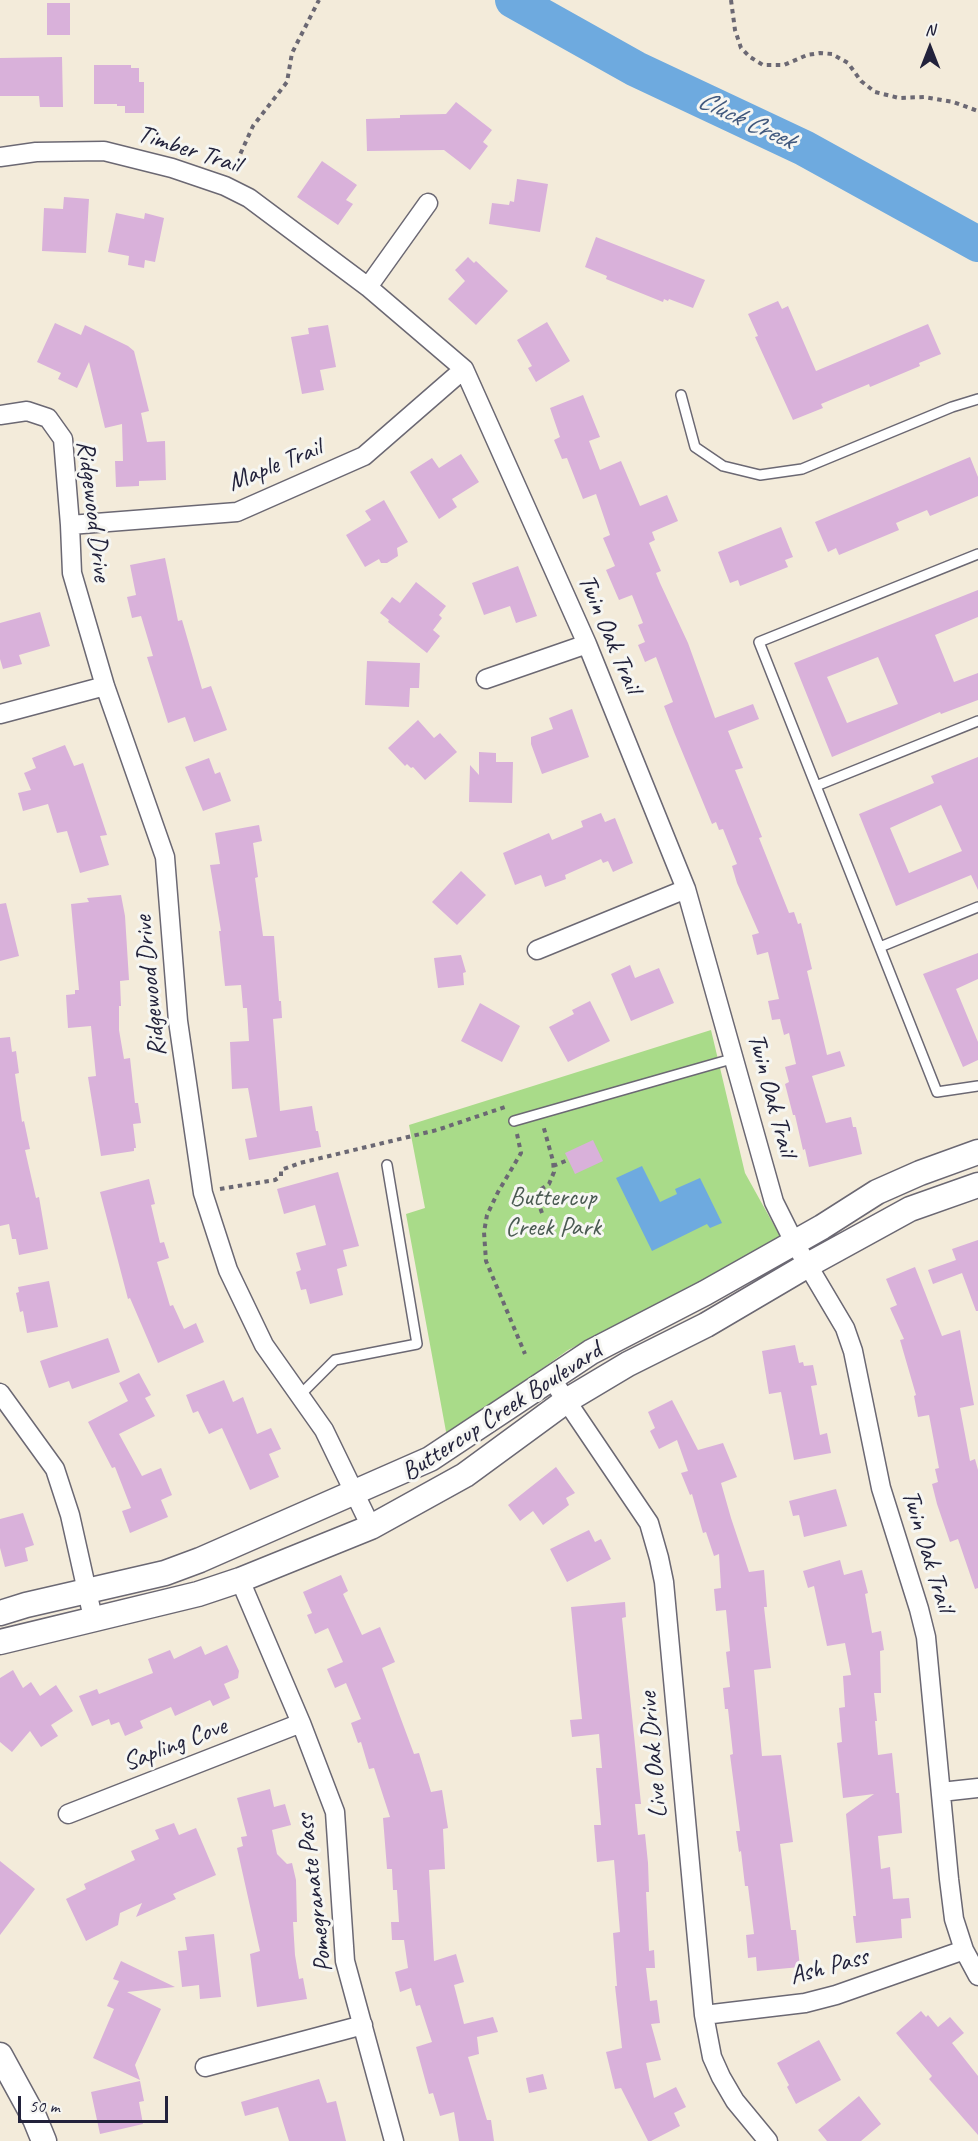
<!DOCTYPE html>
<style>
body{margin:0}
#map{position:relative;width:978px;height:2141px;overflow:hidden;background:#f3ebda;font-family:Caveat,sans-serif}
canvas{display:block}
.north{position:absolute;left:900px;top:18px;width:60px;height:60px;-webkit-text-stroke:4px #f6f6f2;paint-order:stroke;rotate:0deg;font-size:16px;font-weight:700;line-height:24px;text-align:center;color:#22223b}
.north::after{content:'';display:block;margin:auto;width:21px;height:27px;background:#22223b;clip-path:polygon(50% 0,100% 100%,50% 72%,0 100%)}
.scale{position:absolute;left:18px;top:2096px;width:150px;height:27px;box-sizing:border-box;border:3px solid #22223b;border-top:0;padding-left:8px;font-size:18px;line-height:21px;white-space:nowrap;color:#22223b;-webkit-text-stroke:4px #f6f6f2;paint-order:stroke}
</style>
<div id="map">
<canvas width="978" height="2141"></canvas>
<div class="north">N</div>
<div class="scale">50 m</div>
</div>
<script>
const context = document.querySelector('canvas').getContext('2d');
context.lineJoin = 'round';
function paint(path, color) { context.fillStyle = color; context.fill(path, 'evenodd'); }
const toPath = rows => new Path2D(rows.map(r => 'M' + r).join(''));
function trace(path, color, width, dash) { context.strokeStyle = color; context.lineWidth = width; context.lineCap = dash ? 'butt' : 'round'; context.setLineDash(dash || []); context.stroke(path); }
function write(font, color, halo, rows, align = 'center') {
  context.font = font + ' Caveat,sans-serif'; context.lineWidth = 6; context.setLineDash([]); context.textBaseline = 'middle'; context.strokeStyle = halo; context.fillStyle = color; for (const [text, x, y, turn = 0] of rows) {
    context.save(); context.translate(x, y); context.rotate((+turn || 0) * Math.PI / 180); context.textAlign = isNaN(turn) ? turn : align; if (halo) context.strokeText(text, 0, 0); context.fillText(text, 0, 0); context.restore();
  }
}
const green = toPath([
 [711,1030,745,1173,780,1236,734,1266,568,1350,447,1437,406,1214,425,1208,409,1125]
]);
const water = toPath([
 [642,1166,660,1202,677,1194,675,1189,700,1178,722,1223,710,1228,707,1224,652,1251,616,1178]
]);
const river = toPath([
 [513,0,636,69,804,148,978,244]
]);
const building = toPath([
 [47,3,70,3,70,35,47,35],
 [62,57,63,107,40,107,39,96,0,96,0,58],
 [94,65,131,65,131,68,139,68,139,82,144,82,144,113,125,113,125,106,117,106,117,104,94,104],
 [456,102,492,130,483,142,488,146,470,170,444,150,367,151,366,119,400,118,400,115,446,114],
 [322,161,357,185,346,200,353,204,338,225,297,197],
 [517,179,548,184,540,232,489,224,492,203,509,205,510,201,514,202],
 [64,197,89,199,86,253,42,251,44,208,63,209],
 [116,213,144,219,145,213,164,218,155,262,145,260,144,268,128,265,129,256,108,252],
 [596,237,705,280,693,308,669,299,668,301,664,299,663,302,606,279,607,276,585,267],
 [468,257,474,263,476,261,508,291,476,325,448,299,465,281,455,270],
 [778,301,782,309,788,306,816,371,928,324,941,354,919,363,920,366,901,374,870,387,869,384,821,404,823,408,793,420,755,337,758,336,748,314],
 [547,322,570,361,536,382,528,368,532,366,517,340],
 [55,323,81,335,85,325,128,346,134,351,149,411,141,413,147,442,165,441,166,480,139,481,139,486,116,487,115,461,123,461,122,424,105,428,89,362,77,388,58,379,61,373,37,362],
 [328,325,336,367,320,370,324,390,302,394,291,337,309,334,308,328],
 [583,395,600,437,589,441,600,470,621,461,640,506,667,495,678,521,652,532,655,540,649,543,661,571,656,573,660,583,688,643,715,718,753,704,759,719,728,731,743,768,735,770,762,837,759,838,789,913,794,912,798,924,801,923,812,969,807,971,827,1055,840,1051,845,1066,812,1076,826,1123,851,1117,853,1127,856,1127,862,1154,809,1167,805,1149,803,1150,795,1115,793,1115,785,1084,789,1082,785,1067,796,1064,789,1033,784,1035,780,1019,772,1020,768,1001,779,999,768,952,757,955,752,935,759,933,737,883,732,866,737,864,723,829,719,830,716,822,712,824,674,732,664,706,673,702,656,657,645,662,638,645,645,642,638,625,643,623,632,595,619,600,606,570,615,566,603,538,610,535,596,494,583,499,567,458,562,459,554,440,560,437,550,408],
 [461,454,479,482,452,499,457,507,439,519,410,472,432,458,439,468],
 [970,457,978,477,978,496,930,516,927,510,896,523,899,530,839,555,836,548,828,552,815,522],
 [384,500,408,542,397,548,398,556,387,563,381,563,379,559,365,567,346,535,371,520,365,511],
 [781,527,793,557,785,560,788,567,740,586,738,580,730,583,718,552],
 [165,558,178,621,182,620,202,689,211,686,227,730,194,742,185,717,168,723,147,657,153,656,141,616,132,618,127,597,136,595,130,565],
 [518,566,537,616,516,623,510,606,484,615,472,583],
 [416,582,446,606,439,615,442,618,433,630,440,636,427,653,388,622,389,620,380,613,392,597,400,603],
 [978,590,978,617,935,635,954,682,978,673,978,700,941,714,940,712,832,757,794,663],
 [878,657,898,704,847,723,827,677],
 [40,612,50,646,19,655,22,664,3,669,0,659,0,623],
 [367,661,420,663,419,688,410,688,409,707,365,705],
 [572,709,589,757,542,774,531,744,531,737,553,729,549,718],
 [418,720,434,738,440,733,457,752,425,780,413,767,411,768,407,764,405,766,388,748],
 [65,745,74,766,83,763,107,835,100,836,109,865,80,873,67,831,57,833,48,804,23,811,18,793,31,790,24,773,36,768,32,758],
 [479,752,496,753,496,762,513,762,512,803,469,802,470,765,479,775],
 [978,757,978,890,971,875,896,906,859,814,934,783,931,776],
 [941,805,962,851,909,873,890,828],
 [209,758,215,774,220,772,231,801,203,811,185,767],
 [601,813,605,822,615,818,633,863,613,872,608,861,603,863,601,859,565,875,566,879,545,887,541,875,515,885,503,853,549,833,552,840,583,827,581,821],
 [259,825,262,841,253,843,258,877,255,878,263,936,274,936,279,1001,281,1001,282,1018,273,1019,280,1111,312,1106,316,1131,318,1131,321,1147,249,1160,245,1139,257,1137,248,1088,232,1089,230,1042,249,1041,247,1008,243,1008,241,985,225,986,219,931,221,931,210,865,220,864,215,833],
 [461,871,486,895,457,925,432,902],
 [121,895,125,916,129,980,120,981,121,1006,119,1006,119,1030,124,1059,130,1058,135,1103,138,1103,141,1123,133,1124,136,1148,134,1148,134,1151,101,1156,88,1077,96,1076,91,1026,68,1028,66,995,75,994,75,990,79,990,71,904,89,902,87,898],
 [6,903,19,956,0,961,0,904],
 [978,953,978,979,956,989,978,1042,978,1060,963,1067,923,974],
 [461,955,466,972,463,973,464,985,438,988,434,958],
 [630,965,635,978,659,968,674,1003,631,1021,611,974],
 [590,1001,610,1041,568,1062,549,1027,574,1014,572,1010],
 [480,1003,520,1026,502,1062,461,1041],
 [10,1037,12,1052,16,1051,19,1073,15,1074,22,1122,24,1121,30,1149,25,1150,36,1198,39,1197,48,1249,19,1255,16,1239,12,1239,9,1224,0,1226,0,1038],
 [593,1140,603,1161,575,1174,565,1153],
 [338,1172,359,1246,343,1250,347,1266,337,1269,343,1295,310,1304,306,1289,301,1290,296,1272,301,1270,296,1253,326,1245,315,1205,284,1214,277,1189],
 [149,1179,155,1204,151,1205,160,1243,164,1242,169,1258,157,1262,170,1306,173,1305,184,1329,196,1323,204,1342,158,1363,130,1298,128,1299,100,1192],
 [978,1240,978,1311,976,1311,962,1273,933,1284,928,1270,956,1260,952,1249],
 [915,1267,942,1336,960,1330,974,1405,960,1408,970,1461,975,1459,978,1470,978,1588,975,1589,958,1539,950,1542,937,1504,932,1484,938,1482,935,1469,939,1468,929,1415,918,1417,914,1396,916,1395,900,1340,904,1339,890,1308,897,1305,886,1279],
 [49,1281,58,1327,27,1333,23,1311,20,1312,16,1293,19,1292,18,1287],
 [108,1338,120,1372,72,1389,69,1381,49,1388,40,1361],
 [795,1345,799,1363,803,1362,804,1366,813,1365,817,1385,811,1386,820,1435,827,1433,831,1453,794,1460,781,1392,769,1394,762,1351],
 [139,1373,151,1395,145,1398,155,1416,119,1434,142,1476,161,1468,172,1495,161,1500,168,1517,130,1533,122,1511,131,1508,115,1467,112,1468,88,1422,128,1401,119,1383],
 [224,1380,233,1402,243,1397,257,1434,271,1428,281,1449,269,1454,279,1477,250,1490,222,1428,209,1434,198,1411,193,1413,186,1395],
 [672,1400,698,1450,723,1443,737,1477,721,1483,731,1518,749,1572,764,1570,767,1607,764,1607,771,1668,754,1670,762,1756,781,1755,793,1842,780,1844,791,1930,796,1930,800,1967,757,1971,756,1957,748,1958,746,1935,754,1934,748,1886,745,1886,741,1851,739,1852,736,1831,740,1831,730,1755,733,1754,728,1709,725,1709,723,1688,730,1687,726,1652,730,1651,726,1610,716,1611,714,1589,721,1588,719,1554,714,1556,706,1532,703,1533,692,1494,690,1495,681,1473,688,1471,677,1440,659,1449,650,1431,655,1428,648,1412],
 [556,1467,575,1493,566,1498,569,1505,543,1525,533,1511,520,1521,508,1505],
 [836,1489,847,1526,804,1537,799,1515,793,1516,789,1501],
 [23,1513,34,1545,25,1548,28,1561,5,1567,0,1548,0,1519],
 [589,1530,595,1542,601,1539,611,1559,567,1582,550,1549],
 [840,1560,844,1575,862,1570,868,1593,865,1594,872,1633,881,1631,884,1650,880,1651,881,1693,874,1693,877,1721,875,1721,878,1755,892,1753,896,1793,899,1793,902,1833,878,1836,881,1869,890,1867,893,1899,909,1898,911,1918,901,1919,902,1938,856,1943,853,1916,856,1916,846,1814,874,1794,843,1798,837,1743,842,1742,839,1708,845,1707,843,1676,851,1675,845,1643,827,1646,814,1586,808,1588,803,1571],
 [341,1575,348,1591,343,1594,362,1635,380,1627,395,1662,382,1668,414,1754,419,1753,431,1792,442,1790,448,1828,443,1829,445,1869,429,1870,434,1961,456,1954,464,1982,454,1985,464,2024,493,2017,498,2032,477,2037,479,2054,468,2057,487,2120,491,2120,494,2141,459,2141,454,2112,440,2116,433,2093,429,2094,416,2047,432,2042,420,2005,416,2006,411,1988,400,1992,395,1972,408,1968,404,1940,392,1940,391,1922,399,1922,397,1890,393,1890,392,1869,387,1869,383,1818,390,1817,374,1768,369,1769,361,1742,358,1743,351,1723,361,1719,346,1683,335,1688,327,1669,343,1662,328,1628,315,1634,307,1615,312,1613,303,1592],
 [625,1602,626,1617,622,1618,641,1804,635,1804,638,1835,645,1834,648,1863,649,1892,646,1892,649,1951,654,1950,655,1968,646,1968,650,2001,657,2000,660,2023,651,2024,661,2060,646,2063,654,2098,676,2087,686,2107,674,2113,680,2126,651,2141,648,2141,621,2088,615,2089,606,2052,622,2048,615,1986,617,1986,613,1933,620,1932,614,1860,597,1862,594,1825,601,1825,596,1768,602,1768,599,1734,572,1737,570,1720,582,1719,571,1607],
 [227,1645,239,1671,238,1678,224,1684,230,1698,213,1706,210,1700,175,1716,171,1707,140,1721,143,1728,125,1736,119,1722,111,1725,109,1719,92,1726,79,1696,97,1689,99,1694,153,1673,148,1659,170,1650,174,1659,201,1646,205,1655],
 [13,1670,23,1688,31,1682,40,1696,56,1685,73,1711,51,1725,58,1736,41,1747,30,1731,12,1752,0,1742,0,1678],
 [270,1789,274,1807,285,1804,291,1825,272,1830,277,1854,287,1864,292,1863,296,1880,297,1922,293,1922,295,1955,299,1979,303,1978,307,1999,257,2007,250,1954,260,1951,237,1848,243,1846,241,1837,247,1836,237,1798],
 [174,1823,179,1835,196,1828,216,1875,173,1894,176,1899,136,1917,142,1903,120,1913,118,1925,86,1941,66,1899,86,1889,84,1884,135,1860,131,1851,159,1839,155,1830],
 [0,1861,35,1889,0,1935],
 [214,1934,221,1997,200,1999,199,1985,182,1987,178,1951,187,1950,185,1937],
 [121,1961,175,1987,127,1992,161,2009,135,2065,140,2080,93,2058,114,2009,107,2006,119,1981,113,1979],
 [921,2011,926,2017,928,2015,938,2027,950,2017,964,2033,952,2043,978,2076,978,2135,929,2079,932,2076,896,2033],
 [819,2040,841,2080,796,2104,787,2087,789,2085,777,2063],
 [543,2074,547,2089,529,2093,526,2078],
 [319,2079,327,2103,336,2101,346,2141,289,2141,278,2107,245,2116,241,2102],
 [140,2081,144,2101,139,2102,143,2124,100,2134,91,2092],
 [859,2096,881,2124,861,2141,827,2141,818,2130]
]);
const path = toPath([
 [731,0,735,30,741,48,750,57,763,65,784,65,807,55,820,53,832,54,848,63,861,81,875,92,899,98,924,97,953,102,978,111],
 [233,170,253,126,287,82,292,53,319,0],
 [517,1134,521,1153,498,1192,487,1215,484,1232,486,1261,525,1354],
 [553,1166,568,1160],
 [220,1189,275,1180,281,1176,281,1170,300,1163,437,1130,508,1106],
 [542,1213,536,1197,538,1191,549,1184,554,1172,553,1161,543,1125]
]);
const lane = toPath([
 [681,395,695,447,723,466,760,475,802,469,952,407,978,399],
 [978,554,759,642,937,1092,978,1086],
 [816,786,978,721],
 [880,947,978,907],
 [514,1121,735,1058],
 [299,1396,335,1360,417,1344,387,1165]
]);
const street = toPath([
 [0,157,36,152,104,151,172,168,225,186,249,198,368,287,464,369,587,644,686,889,774,1202,794,1242,845,1328,853,1351,881,1488,919,1609,926,1637,949,1879,954,1919,964,1950,978,1976],
 [368,287,428,203],
 [0,415,27,411,48,418,63,439,70,525,72,573,105,686,165,857,178,1021,203,1193,228,1270,264,1345,324,1430,371,1527],
 [70,525,237,512,364,456,464,369],
 [486,679,587,644],
 [0,714,105,686],
 [537,950,686,889],
 [551,1378,649,1523,659,1558,664,1582,704,2015,712,2057,721,2077,735,2101,768,2141],
 [0,1393,55,1469,70,1515,93,1618],
 [240,1580,301,1723,335,1812,345,1961,394,2141],
 [941,1792,978,1788],
 [68,1814,301,1723],
 [704,2015,805,2003,836,1995,964,1950],
 [205,2067,363,2025]
]);
const secondary = toPath([
 [0,1613,26,1605,165,1573,200,1560,430,1459,591,1352,705,1293,822,1227,877,1192,920,1173,978,1152],
 [0,1642,198,1594,240,1580,371,1527,465,1475,566,1401,628,1364,706,1325,808,1265,910,1209,978,1185],
 [0,2055,35,2119,44,2141]
]);
const streetNames = [
 ["Timber Trail",189,150,18],
 ["Maple Trail",275,466,-22],
 ["Ridgewood Drive",93,511,83],
 ["Twin Oak Trail",609,634,67],
 ["Ridgewood Drive",151,986,-96],
 ["Twin Oak Trail",771,1095,75],
 ["Buttercup Creek Boulevard",502,1412,-33],
 ["Twin Oak Trail",927,1551,73],
 ["Sapling Cove",175,1745,-21],
 ["Live Oak Drive",654,1755,-95],
 ["Pomegranate Pass",315,1893,-97],
 ["Ash Pass",829,1967,-15]
];
const parkNames = [
 ["Buttercup",553,1198],
 ["Creek Park",553,1228]
];
const waterNames = [
 ["Cluck Creek",746,121,25]
];
paint(green, '#a9db89');
paint(water, '#6eaadf');
trace(river, '#6eaadf', 36);
paint(building, '#d9b1da');
trace(lane, '#6b6873', 12);
trace(street, '#6b6873', 21);
trace(secondary, '#6b6873', 27);
trace(path, '#6b6873', 4, [4.5, 4.5]);
trace(lane, '#fff', 9);
trace(street, '#fff', 18);
trace(secondary, '#fff', 24);
write('26px', '#22223b', '#f6f6f2', streetNames);
write('26px', '#4a5a52', '#f6f6f2', parkNames);
write('italic 27px', '#40587d', '#f6f6f2', waterNames);
</script>
